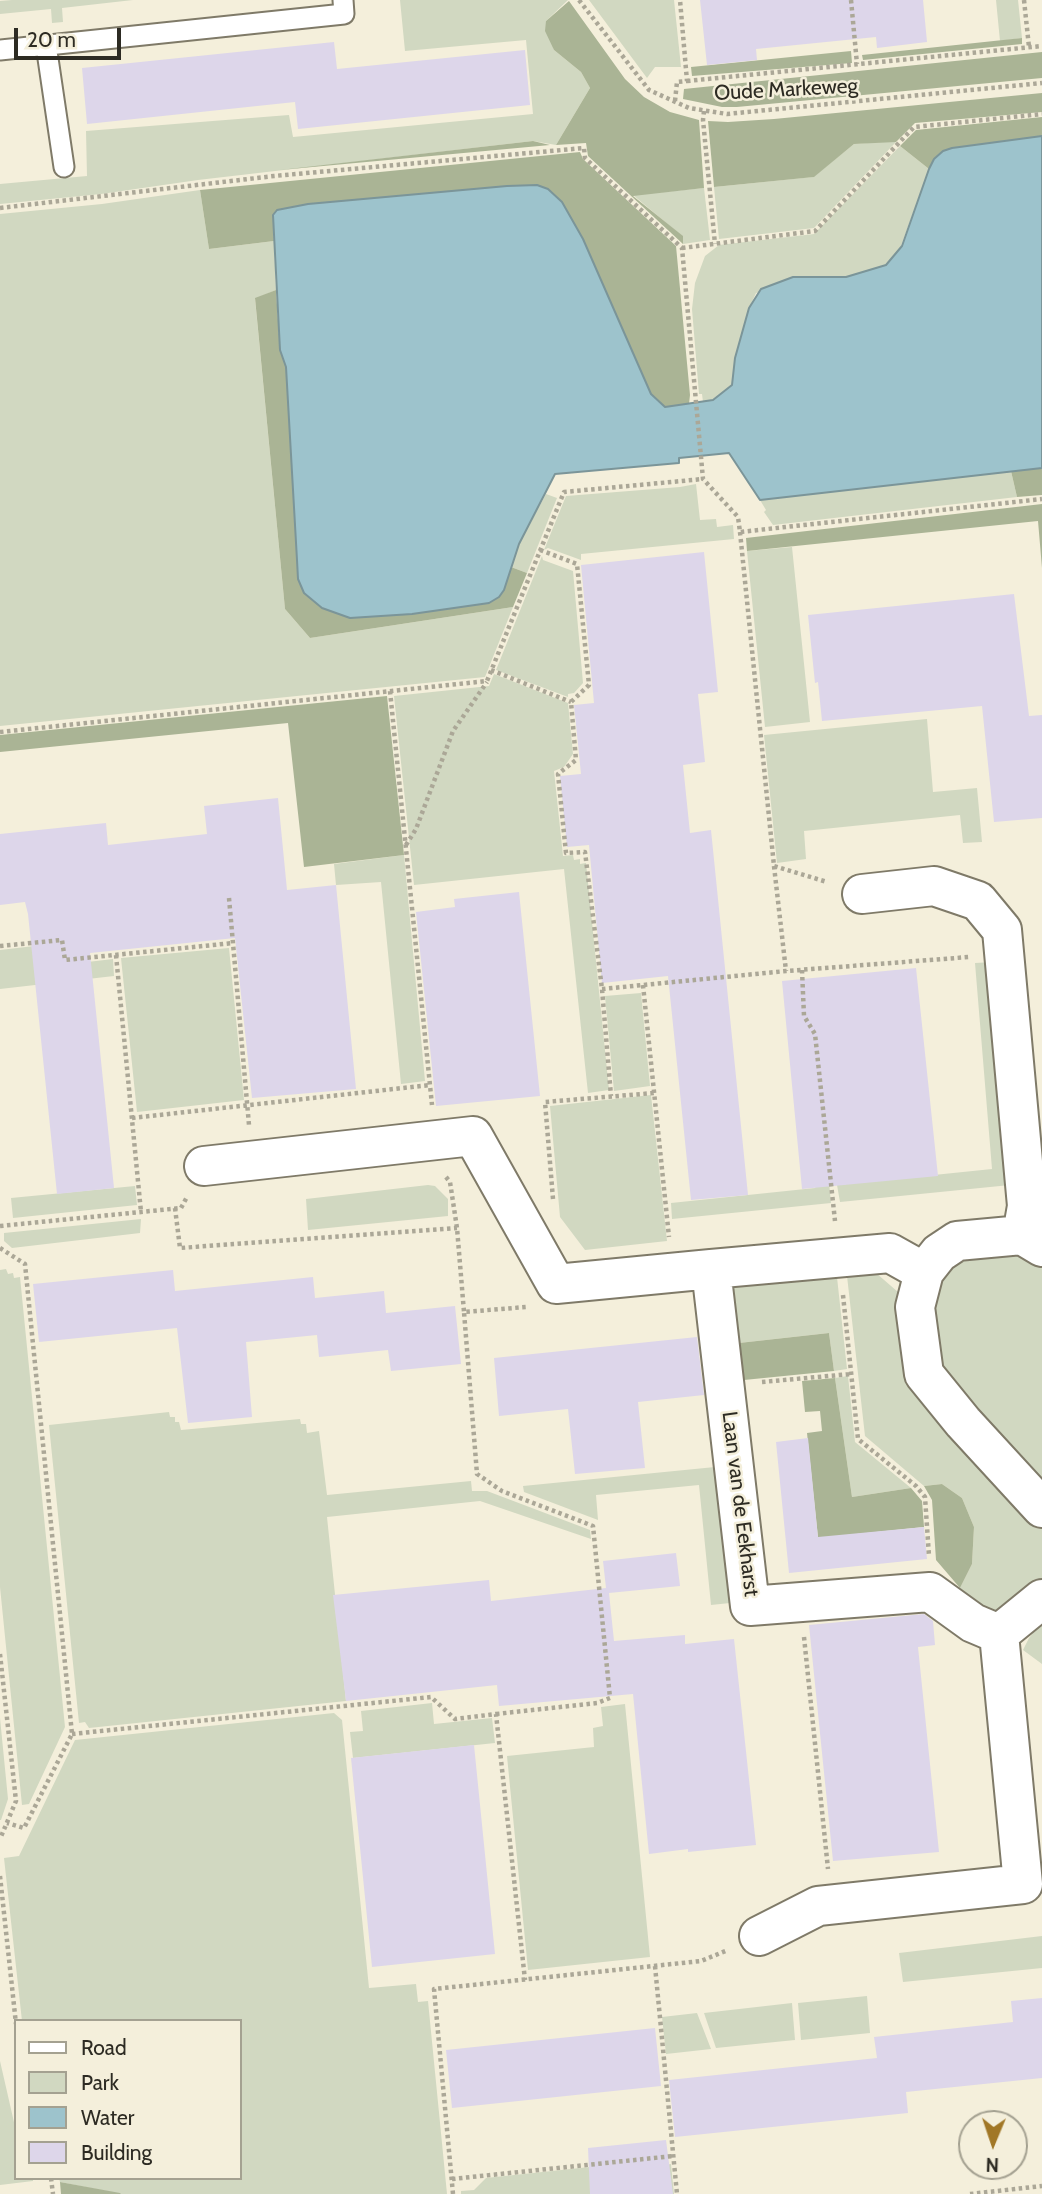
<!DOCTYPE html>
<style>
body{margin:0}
#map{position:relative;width:1042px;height:2194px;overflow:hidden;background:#f4efdb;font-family:Cabin,sans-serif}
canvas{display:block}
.legend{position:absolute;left:14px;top:2019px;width:228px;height:161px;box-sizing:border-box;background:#f4efdb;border:2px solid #a4a191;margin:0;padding:9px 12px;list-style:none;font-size:21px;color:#2d2b23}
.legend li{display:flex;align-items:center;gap:14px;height:35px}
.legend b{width:35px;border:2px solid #a4a191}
.north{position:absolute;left:958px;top:2110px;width:70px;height:70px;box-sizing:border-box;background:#f4efdb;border:2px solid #a4a191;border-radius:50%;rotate:182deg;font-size:19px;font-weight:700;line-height:28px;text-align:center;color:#2d2b23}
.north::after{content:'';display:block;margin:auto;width:24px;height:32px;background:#a17726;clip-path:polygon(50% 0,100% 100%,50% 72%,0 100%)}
.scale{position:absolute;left:14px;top:28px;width:107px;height:32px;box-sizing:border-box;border:4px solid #2d2b23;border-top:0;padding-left:9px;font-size:21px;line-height:24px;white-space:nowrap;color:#2d2b23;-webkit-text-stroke:5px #f4efdb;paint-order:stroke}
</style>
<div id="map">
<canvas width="1042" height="2194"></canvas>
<ul class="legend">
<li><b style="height:9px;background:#fff"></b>Road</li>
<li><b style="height:19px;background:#d1d8c1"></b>Park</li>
<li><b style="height:19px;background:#9dc3cc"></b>Water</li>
<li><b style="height:19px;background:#ddd6ea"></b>Building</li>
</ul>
<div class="north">N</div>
<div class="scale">20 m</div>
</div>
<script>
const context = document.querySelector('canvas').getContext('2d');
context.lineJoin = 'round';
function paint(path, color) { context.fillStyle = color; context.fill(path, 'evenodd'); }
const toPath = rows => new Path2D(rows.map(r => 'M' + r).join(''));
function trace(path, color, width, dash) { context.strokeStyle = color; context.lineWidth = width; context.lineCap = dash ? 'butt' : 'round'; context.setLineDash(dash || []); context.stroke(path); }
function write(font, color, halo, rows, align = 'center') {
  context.font = font + ' Cabin,sans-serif'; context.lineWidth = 5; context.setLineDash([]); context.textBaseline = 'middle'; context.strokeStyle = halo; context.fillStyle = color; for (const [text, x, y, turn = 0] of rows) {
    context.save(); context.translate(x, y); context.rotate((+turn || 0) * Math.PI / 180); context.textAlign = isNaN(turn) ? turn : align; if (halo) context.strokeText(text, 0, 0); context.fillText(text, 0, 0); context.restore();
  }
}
const green = toPath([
 [12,0,133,0,62,8,63,22,52,23,51,9,0,14,0,1],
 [400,0,568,0,546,21,554,50,581,72,590,88,556,145,533,141,198,180,101,194,0,204,0,184,87,176,86,131,289,115,293,137,533,114,526,40,405,51],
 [589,0,674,0,681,67,655,67,647,78],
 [996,0,1018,0,1022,38,1000,41],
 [894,141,896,142,814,228,719,239,714,187,813,177,854,144],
 [900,146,929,169,898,254,886,266,846,277,813,277,756,293,749,308,735,358,732,385,713,400,703,402,702,394,699,394,692,309,695,283,705,256,719,245,814,234],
 [704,188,710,240,683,244,682,236,633,195],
 [200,190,209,249,274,241,276,290,255,299,285,609,310,638,513,607,485,677,0,726,0,214,102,204],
 [1011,471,1017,497,773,525,764,512,766,510,760,500],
 [696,484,700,520,716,519,717,527,733,525,734,539,581,554,581,560,548,548,544,550,566,496,680,487],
 [546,494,557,498,527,573,511,567,519,544],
 [792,547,810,722,765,727,747,551],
 [542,556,543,560,573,571,583,683,574,693,568,694,568,697,496,670],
 [494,674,568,703,573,754,564,767,554,771,563,856,573,855,574,860,580,859,580,864,586,863,609,1090,588,1093,564,869,414,885,394,696,489,686],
 [927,719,933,792,977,788,982,842,963,843,960,815,804,831,806,859,777,863,764,735],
 [404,855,425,1081,401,1084,381,882,336,885,334,864],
 [60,943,62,965,113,959,114,976,0,989,0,950],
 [229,948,244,1100,137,1112,121,958],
 [993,962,1010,1185,840,1202,837,1185,992,1169,975,963],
 [641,993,650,1086,614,1091,605,996],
 [651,1095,667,1241,585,1250,560,1217,550,1106],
 [827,1162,831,1203,672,1219,671,1203,815,1188],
 [428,1185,435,1186,448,1199,448,1216,308,1230,306,1199],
 [135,1186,137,1205,13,1218,11,1198],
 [141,1219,140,1233,12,1248,4,1241,4,1233],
 [1027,1254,1042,1262,1042,1483,1000,1439,939,1362,934,1341,935,1288,956,1260],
 [846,1267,876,1273,898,1292,1042,1526,1042,1582,1036,1589,988,1617,960,1588,972,1564,974,1527,962,1498,942,1484,924,1486,865,1436],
 [836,1268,847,1369,834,1371,829,1333,730,1344,732,1290,737,1283],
 [6,1269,8,1274,13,1273,14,1278,20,1277,65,1727,29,1804,22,1805,0,1587,0,1270],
 [848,1376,855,1442,911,1488,852,1497,835,1378],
 [169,1412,170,1417,175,1417,175,1422,179,1422,181,1430,300,1419,301,1424,306,1424,307,1433,319,1431,327,1495,471,1481,472,1491,487,1491,590,1530,591,1539,480,1501,327,1517,346,1701,89,1728,85,1722,79,1723,49,1425],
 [715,1467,730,1603,711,1605,699,1485,596,1495,598,1520,524,1492,523,1486],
 [1042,1622,1042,1664,1023,1650,1029,1638],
 [432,1703,434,1724,492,1718,495,1743,353,1758,350,1732,363,1731,361,1711],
 [625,1704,650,1957,528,1970,507,1756,594,1747,593,1728,603,1726,601,1707],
 [334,1713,342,1720,369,1988,416,1984,418,2002,428,2001,447,2194,121,2194,60,2182,59,2178,240,2178,240,2021,22,2021,4,1858,19,1856,75,1740],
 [0,1718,8,1799,1,1820,0,1820],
 [1042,1936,1042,1968,903,1982,899,1953],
 [867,1996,870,2033,801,2040,798,2003],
 [792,2003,795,2040,716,2048,704,2013],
 [697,2013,711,2049,666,2054,662,2017],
 [0,2061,16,2131,16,2178,33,2178,33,2181,0,2185],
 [665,2159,666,2165,671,2164,674,2194,461,2194,461,2191,474,2190,486,2178]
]);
const forest = toPath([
 [569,1,625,79,644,97,670,112,699,120,704,188,633,196,683,236,683,244,588,156,586,143,556,145,590,88,581,72,554,50,545,31,546,21],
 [1022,38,1022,44,863,60,862,55],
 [851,51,852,63,692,76,691,67],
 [1042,52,1042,78,737,107,722,107,683,99,684,89],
 [1042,93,1042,112,915,123,896,142,854,144,814,177,714,187,708,121,728,122,774,119],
 [1042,117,1042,136,952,148,934,159,929,169,900,146,916,130],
 [533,141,550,145,280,170],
 [580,152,583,159,676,246,690,395,689,404,665,407,651,394,583,239,562,202,548,189,536,185,507,186,308,204,273,215,274,241,209,249,200,190],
 [276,290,280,350,286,367,298,579,412,614,489,603,504,590,511,567,527,573,513,607,310,638,285,609,255,298],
 [1042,468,1042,495,1017,497,1011,471],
 [1042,504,1042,568,1038,521,747,551,746,538],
 [387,696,404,855,304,867,288,723,0,752,0,735],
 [829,1333,834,1371,734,1381,730,1344],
 [835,1378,852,1497,911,1488,922,1501,924,1527,818,1538,807,1433,822,1431,820,1411,805,1412,802,1381],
 [942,1484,962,1498,974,1527,972,1564,960,1588,936,1560,932,1500,924,1486],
 [60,2182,120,2193,121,2194,61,2194]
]);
const water = toPath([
 [1042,136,1042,468,760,500,729,453,679,458,679,463,555,474,519,544,504,590,499,597,489,603,412,614,350,618,322,608,304,593,298,579,297,560,286,367,280,350,273,215,277,210,308,204,507,186,537,185,548,189,562,202,583,239,651,394,665,407,713,400,732,385,735,358,749,308,761,289,793,277,846,277,886,265,902,246,929,169,934,159,943,151,952,148,1042,136]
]);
const building = toPath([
 [700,0,923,0,927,42,877,48,876,37,756,49,757,60,707,65],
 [334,42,337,69,525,50,530,105,298,129,295,102,87,124,82,68],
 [704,552,718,692,698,694,705,762,683,765,690,833,711,830,748,1195,691,1200,668,976,602,983,589,845,567,847,560,776,581,774,574,705,594,703,581,565],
 [1014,594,1029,716,1042,715,1042,818,994,822,982,706,822,721,818,682,815,683,808,615],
 [278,798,287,890,336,885,356,1089,252,1098,235,938,90,953,114,1188,57,1194,28,914,25,902,0,905,0,834,106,823,108,845,207,834,204,806],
 [519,892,540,1096,436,1106,416,912,455,907,454,899],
 [916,968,938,1176,802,1189,782,981],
 [173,1270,175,1291,313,1277,315,1298,384,1291,386,1313,455,1306,461,1364,391,1371,388,1350,319,1357,317,1335,246,1342,252,1417,188,1423,177,1328,39,1342,33,1284],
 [697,1337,704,1395,638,1402,645,1468,575,1474,568,1409,499,1416,494,1358],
 [808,1438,818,1537,924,1527,927,1559,789,1573,776,1442],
 [676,1553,680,1586,609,1593,614,1641,685,1635,685,1644,734,1639,756,1845,688,1852,688,1849,649,1854,633,1694,499,1706,497,1685,346,1701,333,1595,489,1580,491,1601,606,1588,603,1561],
 [924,1614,933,1621,935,1645,918,1647,939,1852,833,1861,809,1625],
 [474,1745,495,1954,372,1967,351,1758],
 [1042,1998,1042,2078,906,2092,908,2113,675,2137,669,2080,877,2058,874,2037,1013,2022,1011,2001],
 [655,2028,661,2086,452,2108,446,2050],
 [666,2140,673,2194,590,2194,588,2148]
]);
const path = toPath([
 [579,0,649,90,689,108,727,114,1042,83],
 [851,0,857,64],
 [1024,0,1029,47],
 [687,81,1042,46],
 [675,101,677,82,687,81,680,0],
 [704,111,703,120,715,244],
 [0,208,274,176,584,148,585,158,682,248,703,479,738,517,740,532,1042,499],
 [682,248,815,231,914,127,1042,114],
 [740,532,774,866,827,882],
 [540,550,577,564,589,685,571,702,576,760,558,774,566,853,585,852,602,989,611,1096],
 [491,670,571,702],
 [390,691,432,1105],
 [0,732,487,681,564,492,703,479],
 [406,845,416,829,453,731,487,682],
 [774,866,786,971],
 [229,898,249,1125],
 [0,946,62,940,65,960,233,943],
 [116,955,141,1212],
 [802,970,804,1016,815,1034,835,1221],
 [643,985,669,1237],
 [602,989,786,971,969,957],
 [132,1118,430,1085],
 [446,1177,450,1182,457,1228,464,1312],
 [553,1199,545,1102,654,1093],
 [175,1208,180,1248,457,1228],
 [0,1226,181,1208,187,1197],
 [0,1248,25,1264,72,1734,24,1828,7,1823],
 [843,1295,858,1439,916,1486,925,1497,929,1556],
 [762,1382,851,1374],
 [804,1637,828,1869],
 [0,1654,16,1801,0,1839],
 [496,1714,597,1703,610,1698,593,1526,502,1491,477,1474,464,1312,526,1307],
 [72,1734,431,1697,455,1719,496,1714,525,1980],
 [0,1876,16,2024],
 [655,1966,677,2194],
 [51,2178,53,2194],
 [452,2179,673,2156],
 [453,2194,434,1989,701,1961,728,1950],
 [970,2194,1042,2186]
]);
const service = toPath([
 [46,45,64,167],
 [0,50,344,14,343,0]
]);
const minor = toPath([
 [862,894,934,886,978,901,1002,930,1027,1206,1022,1235],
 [204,1166,473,1136,556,1284,711,1269,750,1606,930,1592,973,1623,999,1634,1023,1884,818,1906,759,1936],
 [1042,1247,1022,1235,957,1241,939,1253,924,1272,915,1307,924,1374,963,1422,1042,1508],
 [711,1269,890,1253,924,1272],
 [999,1634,1042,1599]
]);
const streetNames = [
 ["Oude Markeweg",786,90,-3],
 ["Laan van de Eekharst",740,1504,83]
];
paint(green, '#d1d8c1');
paint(forest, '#aab495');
paint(water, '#9dc3cc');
trace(water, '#7b9599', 2);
paint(building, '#ddd6ea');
trace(service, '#7f7a68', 23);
trace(minor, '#7f7a68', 42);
trace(path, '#aba797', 4.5, [3.5, 3.5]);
trace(service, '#fff', 19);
trace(minor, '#fff', 38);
write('21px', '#2d2b23', '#f4efdb', streetNames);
</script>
